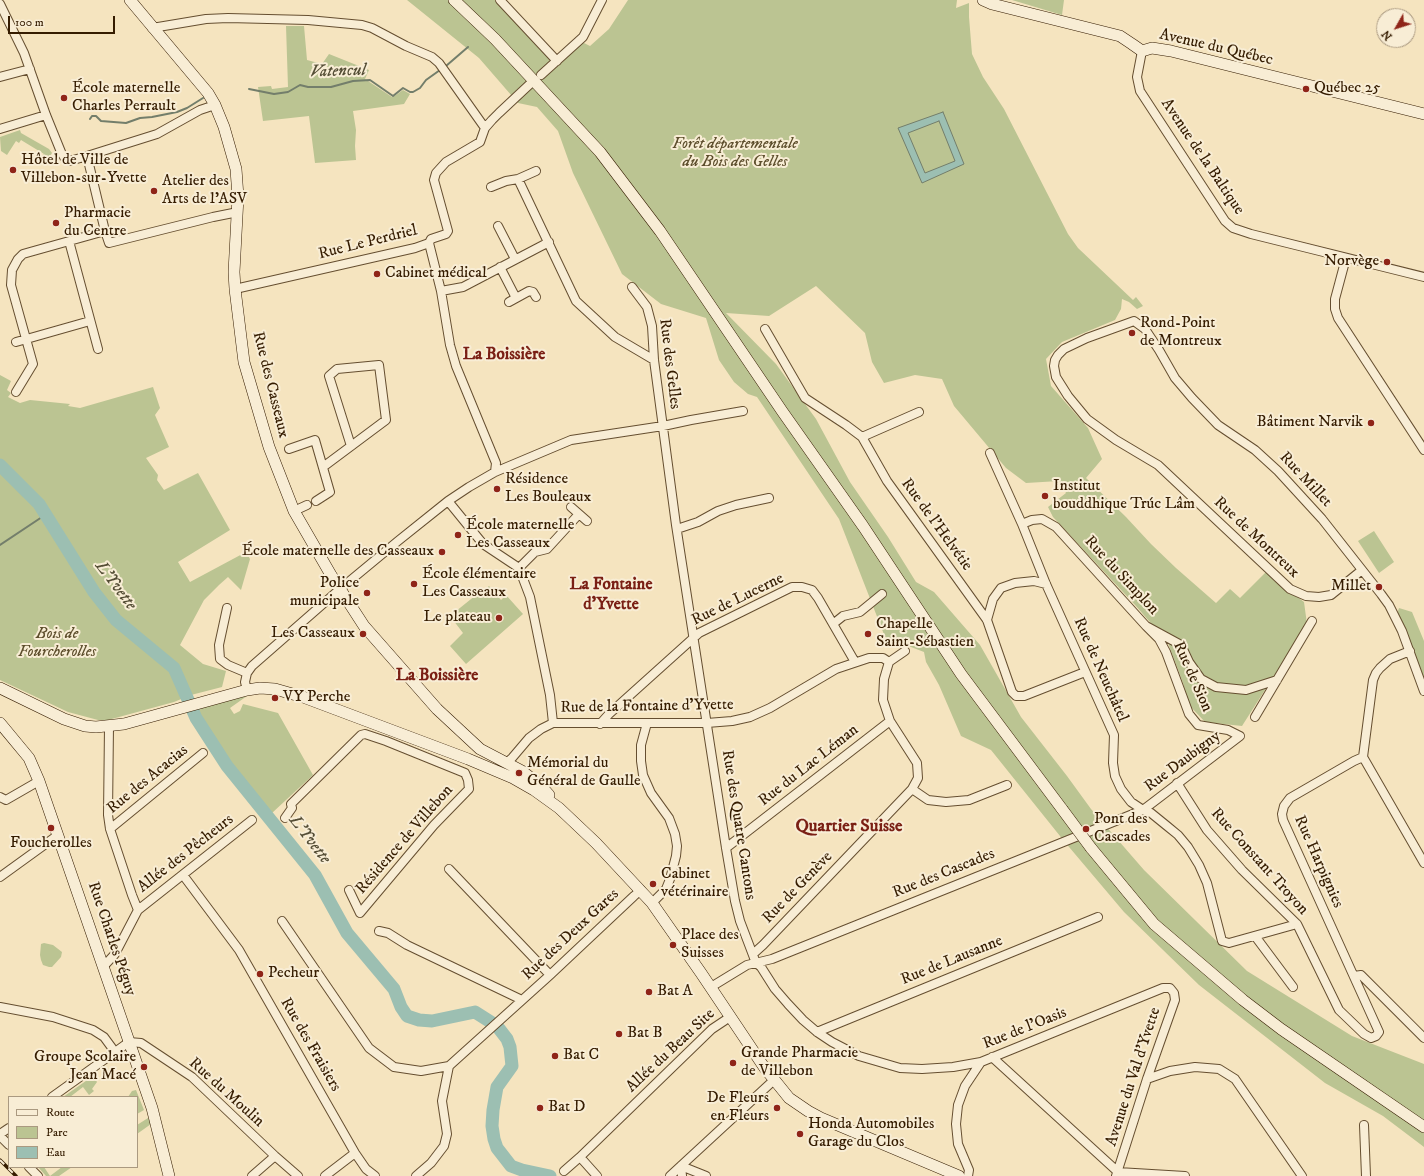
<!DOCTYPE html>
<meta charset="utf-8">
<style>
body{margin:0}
#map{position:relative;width:1424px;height:1176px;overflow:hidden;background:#f5e4bf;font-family:"IM FELL DW Pica",serif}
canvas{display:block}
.legend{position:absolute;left:8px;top:1096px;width:130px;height:72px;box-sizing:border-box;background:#f8edd5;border:1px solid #aa9980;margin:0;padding:5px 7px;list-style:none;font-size:12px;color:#351c00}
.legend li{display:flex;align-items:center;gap:8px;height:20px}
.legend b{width:20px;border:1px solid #aa9980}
.north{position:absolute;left:1376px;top:8px;width:40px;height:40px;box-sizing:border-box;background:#f8edd5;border:1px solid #aa9980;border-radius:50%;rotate:231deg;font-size:11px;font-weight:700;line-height:16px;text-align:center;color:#351c00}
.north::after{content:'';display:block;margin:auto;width:14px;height:18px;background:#8f2418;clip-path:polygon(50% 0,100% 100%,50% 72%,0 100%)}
.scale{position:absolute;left:8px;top:16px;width:107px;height:18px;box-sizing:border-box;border:2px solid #351c00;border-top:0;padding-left:5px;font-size:12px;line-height:14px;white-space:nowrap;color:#351c00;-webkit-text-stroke:3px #f8edd5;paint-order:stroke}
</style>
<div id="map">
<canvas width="1424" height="1176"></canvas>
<ul class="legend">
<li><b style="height:5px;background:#f8edd5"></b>Route</li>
<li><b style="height:11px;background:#bbc492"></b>Parc</li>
<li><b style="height:11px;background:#9cbfb2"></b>Eau</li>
</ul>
<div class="north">N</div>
<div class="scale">100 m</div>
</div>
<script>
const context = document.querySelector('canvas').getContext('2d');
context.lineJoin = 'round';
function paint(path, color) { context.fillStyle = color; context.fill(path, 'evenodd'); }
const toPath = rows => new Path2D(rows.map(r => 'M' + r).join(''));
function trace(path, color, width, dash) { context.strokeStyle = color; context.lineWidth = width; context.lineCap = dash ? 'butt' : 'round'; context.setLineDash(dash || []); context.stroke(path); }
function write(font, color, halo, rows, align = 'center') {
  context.font = font + ' "IM FELL DW Pica",serif'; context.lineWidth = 4; context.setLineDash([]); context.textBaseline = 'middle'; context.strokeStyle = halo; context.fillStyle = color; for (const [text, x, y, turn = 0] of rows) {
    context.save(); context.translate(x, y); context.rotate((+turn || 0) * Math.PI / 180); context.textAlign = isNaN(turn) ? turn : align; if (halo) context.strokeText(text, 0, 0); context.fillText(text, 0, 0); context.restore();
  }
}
const green = toPath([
 [407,0,495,0,556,64,582,42,590,46,609,29,628,0,957,0,956,8,969,3,969,17,972,54,983,77,1004,109,1068,234,1078,248,1133,300,1136,297,1143,306,1137,309,1129,302,1122,299,1121,309,1115,320,1062,342,1046,359,1051,386,1088,428,1102,459,1086,478,1126,517,1151,544,1176,568,1216,603,1230,589,1240,598,1266,572,1304,602,1307,624,1242,726,1205,722,1189,705,1183,683,1168,643,1136,606,1053,517,1048,507,1066,493,1059,481,1026,483,1006,468,954,406,942,379,915,375,884,383,872,362,865,333,816,286,769,316,726,313,776,364,816,419,850,482,888,537,916,582,934,592,980,645,1021,717,1067,776,1091,809,1144,870,1247,971,1352,1036,1424,1064,1424,1147,1383,1116,1325,1083,1199,985,1124,912,1064,841,991,750,961,736,939,685,926,662,924,652,885,637,839,519,757,397,748,394,734,382,719,360,706,318,661,304,622,274,573,173,558,131,537,107,518,103,479,58],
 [1012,0,1064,0,1062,15],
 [286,26,304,26,307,60,322,64,329,54,369,70,365,79,392,97,396,95,403,90,410,94,404,104,353,111,356,130,355,146,356,160,315,163,309,116,263,121,258,87,271,86,272,89,288,87],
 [20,130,21,133,49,149,52,153,50,156,42,156,44,154,21,140,19,143,16,141,7,155,1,151,0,137],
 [0,375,11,381,7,390,11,393,8,397,20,403,30,400,70,404,68,406,80,408,153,387,160,408,155,415,169,447,146,458,158,475,157,480,164,490,198,473,230,530,178,562,190,582,246,552,250,559,241,590,228,577,219,585,204,600,180,645,203,664,226,671,222,687,191,695,174,702,108,720,98,720,68,712,0,680],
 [1374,531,1394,562,1379,573,1358,541],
 [489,586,501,600,506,595,523,614,466,664,450,646,463,633,450,616,476,595,474,592,478,588,482,592],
 [1399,608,1412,612,1424,641,1424,685,1397,614],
 [247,696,230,708,234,714,240,711,243,704,278,713,313,775,272,813,231,763,203,726,195,708],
 [44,943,53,945,62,952,61,957,52,967,49,967,43,965,41,960,40,955,41,944],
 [93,1076,97,1082,92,1089,94,1091,89,1095,83,1087,70,1097,63,1097],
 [136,1090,144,1110,137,1114,137,1097,128,1097,132,1091],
 [148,1118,151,1124,137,1134,137,1125],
 [38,1167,44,1167,50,1176,62,1167,72,1167,59,1176,46,1176]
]);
const water = toPath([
 [943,112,964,164,922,183,898,128,943,112],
 [939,121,955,161,925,173,908,133,939,121]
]);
const stream = toPath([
 [446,66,468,47],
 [249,89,274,94,288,92,300,85,308,87,331,87,353,81,370,80,393,96,403,88,410,92,413,92,420,88,426,80,440,70],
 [90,119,92,116,96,116,101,121,126,123,140,118,152,117,177,112,187,108,203,98],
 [0,545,45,515]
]);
const river = toPath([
 [0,465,39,504,94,592,116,620,174,668,196,718,227,766,315,875,347,933,394,989,401,1007,407,1016,419,1020,432,1021,475,1012,497,1026,507,1039,510,1047,512,1066,497,1087,493,1110,492,1126,494,1139,497,1148,511,1166,522,1170,550,1176]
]);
const street = toPath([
 [500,0,557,61],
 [0,4,24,53,46,115,61,152,64,157,70,161,87,156,157,134,200,110,215,105],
 [152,28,206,19,228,18,308,20,362,25,372,28,406,46,432,57,439,63,485,128],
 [1142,51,1137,77,1140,91,1225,221,1233,228,1251,234,1424,277],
 [541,75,583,37,602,0],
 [0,77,30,69],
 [0,129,46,115],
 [87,156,105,231,109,243,213,217,238,212],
 [518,179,576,301,615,337,654,360],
 [491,187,506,181,518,179,536,171],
 [498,226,515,259],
 [69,241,98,349],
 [429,243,441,291,450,345,456,366,496,463,495,472],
 [1346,258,1335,299,1335,309,1338,318,1424,450],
 [500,267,516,298],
 [632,287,647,307,652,326,654,360,676,525,726,848,735,901,740,921,756,963,761,967,775,989,788,1004,803,1020,817,1032,832,1042,859,1056,900,1068,922,1069,953,1067,981,1062,1163,988,1170,988,1174,993,1175,1000,1147,1079,1116,1176],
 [235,289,415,248,429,243,431,239,446,234,448,231,434,180,436,173,446,162,480,142,485,128,492,120,499,113,530,84],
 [441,291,463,287,549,242],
 [509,302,529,291,533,292,536,297],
 [765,329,805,398,846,425,862,437,887,481,987,620,1012,692,1016,696,1024,696,1085,672],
 [16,342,90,321],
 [16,392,33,364,11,285,12,270,18,259,23,254,30,252,105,231],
 [862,437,919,412],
 [289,449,315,440,330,492,316,501],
 [990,453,1022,524,1046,584,1114,735,1113,763,1115,776,1121,789,1131,802,1143,810,1151,813,1167,826,1178,835,1188,847,1199,865,1207,883,1222,941,1229,943,1297,924],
 [323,467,386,420,379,365,337,369,329,376,351,446],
 [448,501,483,544,519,568,530,597,550,695,553,723],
 [571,507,587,521],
 [294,511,307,505],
 [1022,524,1032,520,1042,519,1056,527,1146,626,1181,645,1189,662,1201,679,1216,687,1246,690,1277,680],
 [677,529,698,522,718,511,736,505,769,498],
 [519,568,535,552,547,549,579,514],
 [1362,570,1331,595,1319,597,1306,596,1290,589,1158,465,1116,440,1087,419,1068,396,1056,377,1054,366,1055,360,1058,355,1064,349,1087,338,1134,321,1145,329,1159,350,1175,378,1192,398,1218,425,1255,450,1278,471,1322,519,1381,594,1389,605,1402,631,1424,691],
 [227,608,219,645,220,659,228,665,247,673],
 [987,620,993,599,1001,588,1015,583,1034,581,1046,584],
 [833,624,843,616,860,612,882,594],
 [247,690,245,682,247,673,252,666,340,589,398,541,448,501,469,487,495,472,571,440,663,426,691,420,743,411],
 [1255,717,1312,621],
 [647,723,641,745,641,761,643,775,651,793,669,818,675,834,677,846,676,856,670,879,666,889,652,903],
 [600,724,609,714,699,633,792,587,802,587,812,590,818,598,855,662],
 [109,726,108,815,110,829,132,895,138,910],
 [1363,757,1373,680,1376,673,1380,668,1390,659,1410,651],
 [1363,757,1424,863],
 [506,763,512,758,529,738,541,729,553,723,707,723,732,721,750,717,770,708,836,669,869,658,883,658,889,662,905,651],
 [1177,783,1207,830,1242,870,1297,924,1339,1010,1364,1034,1371,1038,1376,1036,1379,1032,1283,820,1282,814,1284,806,1290,798,1354,761,1363,757],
 [912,789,928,800,946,802,969,800,1007,785],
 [0,797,6,800,39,781],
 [285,818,292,808,291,804,361,735,365,734,386,741,465,773,468,780,469,789,434,825,360,913,349,890],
 [110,829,203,753],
 [726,848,890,721],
 [449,869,550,975],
 [183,875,239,950,355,1153,366,1169,375,1176],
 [0,877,58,835],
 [282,921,369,1048,394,1067,421,1071,449,1066],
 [379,931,388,933,407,945,522,1000],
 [1255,936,1293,987],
 [753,954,763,945,912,789,918,778,917,763,890,721,883,700,884,679,889,662],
 [103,967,115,954,138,910,252,820],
 [1354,976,1361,975,1424,1038],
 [711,987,747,965,772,959,1143,810,1240,736,1228,730,1198,725,1189,714,1166,652,1159,639,1146,626],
 [0,1007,53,1017,93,1030,104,1037,115,1052],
 [817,1032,1098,917],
 [992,1057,1118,1172],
 [1147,1079,1170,1071,1195,1067,1219,1069,1235,1079,1302,1176],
 [52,1097,129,1042,141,1043,192,1077,275,1156,298,1176],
 [1364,1125,1366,1176],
 [0,1134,9,1128],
 [0,1136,9,1145],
 [681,1166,706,1176],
 [681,1166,682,1176],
 [29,1167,38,1176],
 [564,1171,580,1157],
 [1118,1172,1185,1176],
 [252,1176,275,1156],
 [325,1176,355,1153],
 [416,1176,431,1163,444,1146,447,1134,442,1101,449,1066,550,975,634,896,641,890],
 [597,1176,580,1157,712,1029,730,1017],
 [670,1176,774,1080],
 [968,1176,969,1170,958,1144,956,1124,958,1105,965,1086,981,1062]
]);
const secondary = toPath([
 [130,0,208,93,215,105,224,127,236,169,238,197,234,272,235,289,244,362,269,447,294,511,331,575,364,626,437,709,480,749,522,771,541,786,549,795],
 [454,0,495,39,600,152,660,231,782,411,863,526,961,674,1062,809],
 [983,0,992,4,1120,36,1132,44,1142,51,1152,48,1171,51,1424,114],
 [0,688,64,719,85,726,96,727,124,724,247,690,260,688,275,689,303,697,468,759,513,778,534,790,559,808,596,843,652,903,701,973,764,1067,789,1098,808,1111,821,1118,959,1176],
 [0,723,29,758,39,781,152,1108,169,1176],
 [1091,848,1154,924,1243,1000,1281,1029,1424,1127]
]);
const rail = toPath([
 [0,1160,16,1176]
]);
const secondaryBridge = toPath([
 [1062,809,1091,848]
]);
const markers = [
 [1306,89,4,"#8f2418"],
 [64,98,4,"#8f2418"],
 [13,170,4,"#8f2418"],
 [154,191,4,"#8f2418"],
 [56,223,4,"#8f2418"],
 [1387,262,4,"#8f2418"],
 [377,274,4,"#8f2418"],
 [1132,333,4,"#8f2418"],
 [1371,423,4,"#8f2418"],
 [497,489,4,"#8f2418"],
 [1045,496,4,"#8f2418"],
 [458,535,4,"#8f2418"],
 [442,552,4,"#8f2418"],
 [414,584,4,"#8f2418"],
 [1379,587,4,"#8f2418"],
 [367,593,4,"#8f2418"],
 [499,618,4,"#8f2418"],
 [363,634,4,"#8f2418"],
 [868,634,4,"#8f2418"],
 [275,698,4,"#8f2418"],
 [519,773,4,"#8f2418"],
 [51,828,4,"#8f2418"],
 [1086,829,4,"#8f2418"],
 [653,884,4,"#8f2418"],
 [673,945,4,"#8f2418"],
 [260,974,4,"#8f2418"],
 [649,992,4,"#8f2418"],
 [619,1034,4,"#8f2418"],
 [555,1056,4,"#8f2418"],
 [733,1063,4,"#8f2418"],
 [144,1067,4,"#8f2418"],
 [540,1108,4,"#8f2418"],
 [777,1108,4,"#8f2418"],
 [800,1134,4,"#8f2418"]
];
const streetNames = [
 ["Avenue du Québec",1216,48,13],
 ["Avenue de la Baltique",1202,157,56],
 ["Rue Le Perdriel",368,243,-14],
 ["Rue des Gelles",669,364,83],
 ["Rue des Casseaux",270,385,76],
 ["Rue Millet",1305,480,47],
 ["Rue de l'Helvétie",936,525,54],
 ["Rue de Montreux",1256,538,43],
 ["Rue du Simplon",1121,576,47],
 ["Rue de Lucerne",738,600,-26],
 ["Rue de Neuchâtel",1100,670,66],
 ["Rue de Sion",1192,677,66],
 ["Rue de la Fontaine d’Yvette",647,707,-1],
 ["Rue Daubigny",1183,762,-37],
 ["Rue du Lac Léman",809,766,-38],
 ["Rue des Acacias",148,780,-39],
 ["Rue des Quatre Cantons",738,825,81],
 ["Résidence de Villebon",405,840,-49],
 ["Allée des Pêcheurs",186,854,-38],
 ["Rue Constant Troyon",1259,862,48],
 ["Rue Harpignies",1318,862,66],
 ["Rue des Cascades",944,874,-22],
 ["Rue de Genève",798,888,-46],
 ["Rue des Deux Gares",571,935,-43],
 ["Rue Charles Péguy",111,939,71],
 ["Rue de Lausanne",952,961,-22],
 ["Rue de l’Oasis",1025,1029,-22],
 ["Rue des Fraisiers",310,1045,60],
 ["Allée du Beau Site",671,1051,-43],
 ["Avenue du Val d'Yvette",1134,1077,-72],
 ["Rue du Moulin",226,1093,42]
];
const poiNames = [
 ["École maternelle",72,89],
 ["Charles Perrault",72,107],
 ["Québec 25",1314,89],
 ["Hôtel de Ville de",21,161],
 ["Villebon-sur-Yvette",21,179],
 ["Atelier des",162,182],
 ["Arts de l’ASV",162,200],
 ["Pharmacie",64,214],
 ["du Centre",64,232],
 ["Norvège",1379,262,"right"],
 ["Cabinet médical",385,274],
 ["Rond-Point",1140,324],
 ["de Montreux",1140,342],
 ["Bâtiment Narvik",1363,423,"right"],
 ["Résidence",505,480],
 ["Les Bouleaux",505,498],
 ["Institut",1053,487],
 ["bouddhique Trúc Lâm",1053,505],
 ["École maternelle",466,526],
 ["Les Casseaux",466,544],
 ["École maternelle des Casseaux",434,552,"right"],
 ["École élémentaire",422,575],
 ["Les Casseaux",422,593],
 ["Police",359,584,"right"],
 ["municipale",359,602,"right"],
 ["Millet",1371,587,"right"],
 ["Le plateau",491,618,"right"],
 ["Chapelle",876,625],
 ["Saint-Sébastien",876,643],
 ["Les Casseaux",355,634,"right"],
 ["VY Perche",283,698],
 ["Mémorial du",527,764],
 ["Général de Gaulle",527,782],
 ["Pont des",1094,820],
 ["Cascades",1094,838],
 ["Foucherolles",51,844,"center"],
 ["Cabinet",661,875],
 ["vétérinaire",661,893],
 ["Place des",681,936],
 ["Suisses",681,954],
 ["Pecheur",268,974],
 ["Bat A",657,992],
 ["Bat B",627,1034],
 ["Grande Pharmacie",741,1054],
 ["de Villebon",741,1072],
 ["Bat C",563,1056],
 ["Groupe Scolaire",136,1058,"right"],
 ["Jean Macé",136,1076,"right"],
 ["De Fleurs",769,1099,"right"],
 ["en Fleurs",769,1117,"right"],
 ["Bat D",548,1108],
 ["Honda Automobiles",808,1125],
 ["Garage du Clos",808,1143]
];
const parkNames = [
 ["Forêt départementale",735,145],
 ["du Bois des Gelles",735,163],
 ["Bois de",57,635],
 ["Fourcherolles",57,653]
];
const waterNames = [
 ["Vatencul",338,72,-2],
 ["L'Yvette",115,586,53],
 ["L'Yvette",309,840,52]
];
const neighbourhoodNames = [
 ["La Boissière",504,355],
 ["La Fontaine",611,585],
 ["d'Yvette",611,605],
 ["La Boissière",437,676]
];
const quarterNames = [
 ["Quartier Suisse",849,827]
];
paint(green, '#bbc492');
paint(water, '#9cbfb2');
trace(water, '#737e6b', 1);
trace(stream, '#737e6b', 2);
trace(river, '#9cbfb2', 13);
trace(street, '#654e30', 10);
trace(secondary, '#351c00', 12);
trace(street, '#f8edd5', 8);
trace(secondary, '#f8edd5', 11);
trace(rail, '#351c00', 3.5);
trace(rail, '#f8edd5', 2, [6]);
trace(secondaryBridge, '#351c00', 12, []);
trace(secondaryBridge, '#f8edd5', 11);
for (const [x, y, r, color] of markers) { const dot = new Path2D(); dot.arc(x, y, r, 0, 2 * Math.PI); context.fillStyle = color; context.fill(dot); trace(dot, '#f8edd5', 1.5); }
write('16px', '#351c00', '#f8edd5', streetNames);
write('16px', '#351c00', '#f8edd5', poiNames, 'left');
write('italic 16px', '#5d4e2c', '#f8edd5', parkNames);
write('italic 17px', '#544d35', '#f8edd5', waterNames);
write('bold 17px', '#7a1f14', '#f8edd5', neighbourhoodNames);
write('bold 18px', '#7a1f14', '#f8edd5', quarterNames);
</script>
